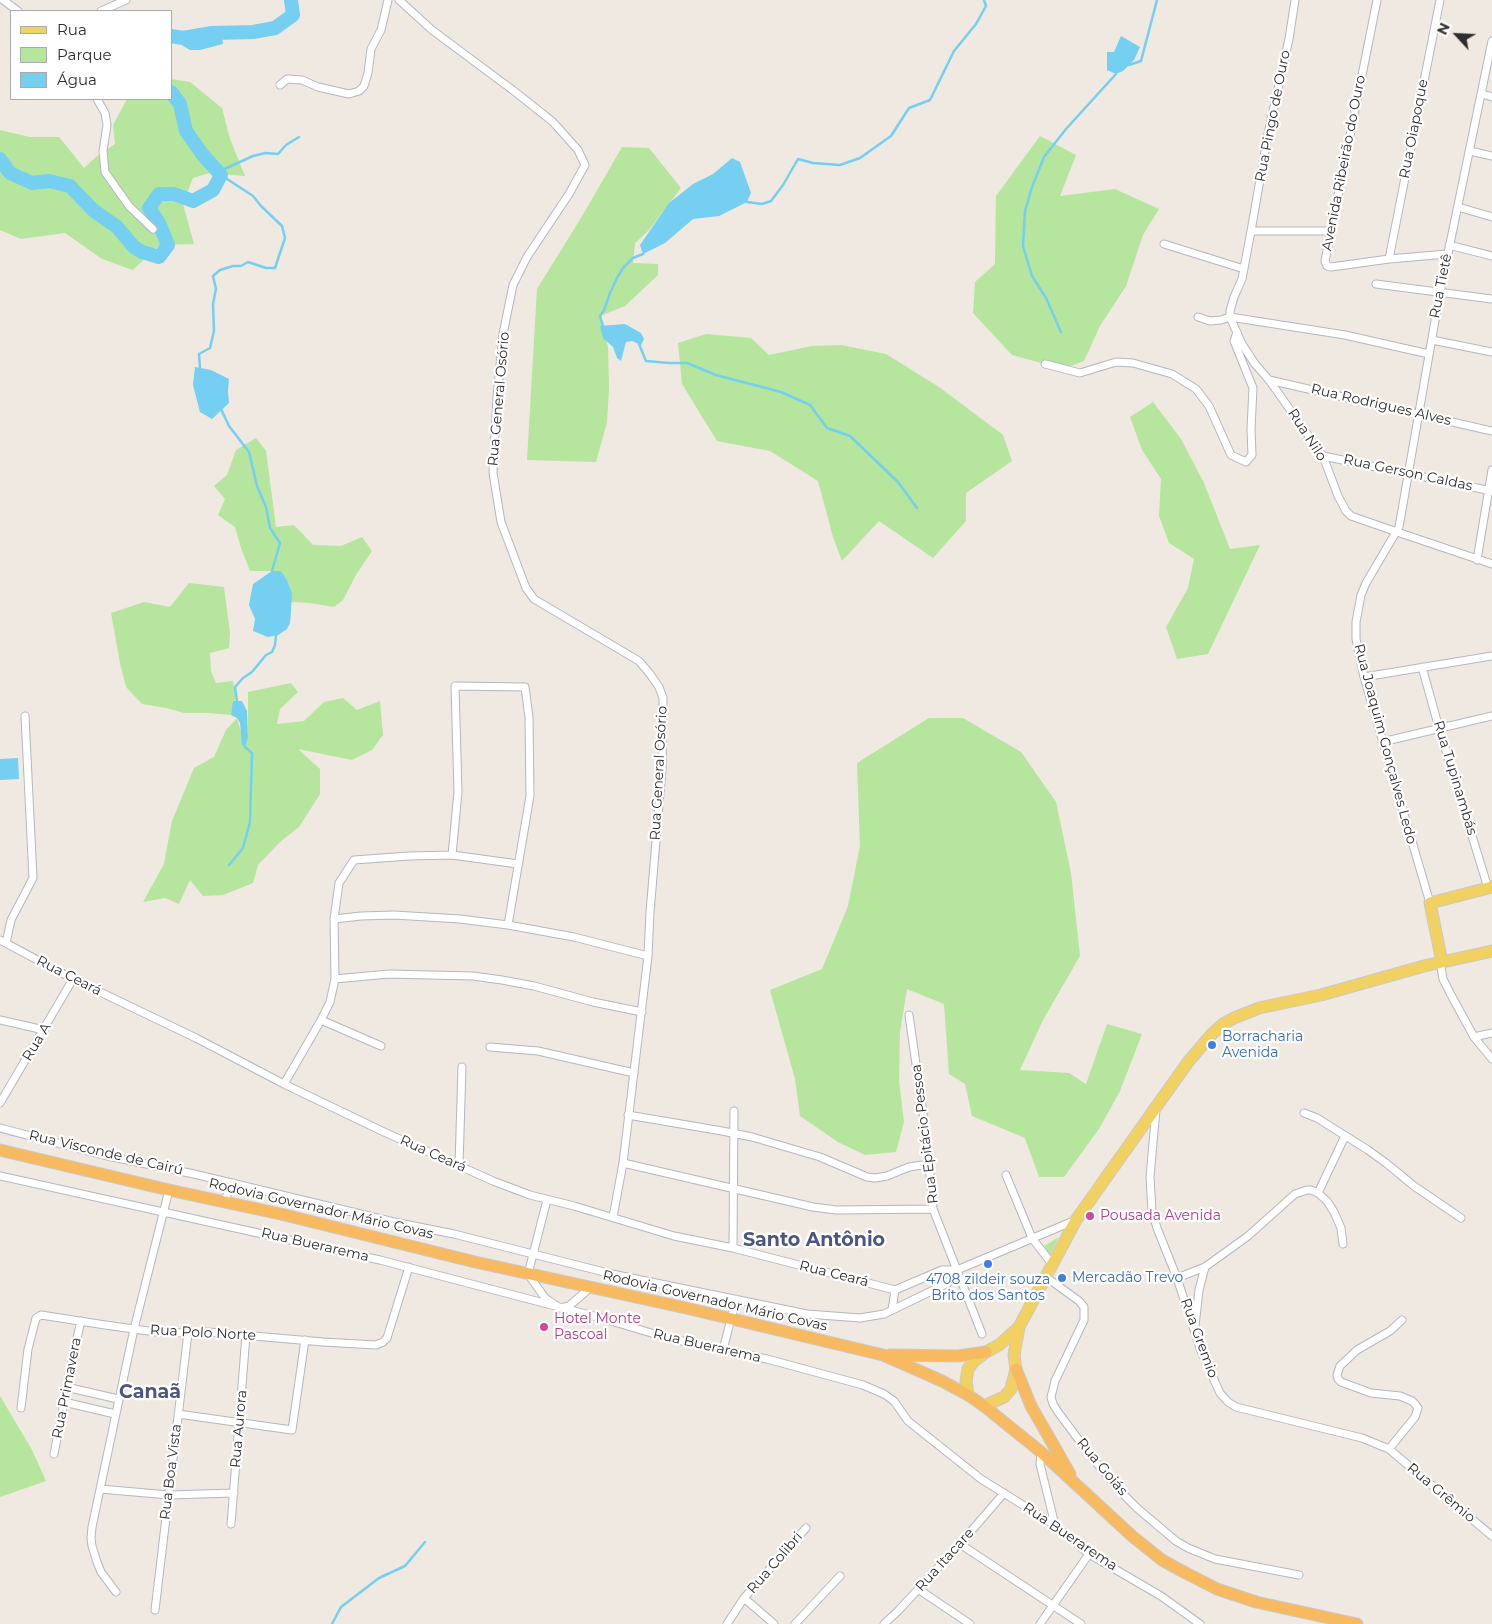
<!DOCTYPE html>
<meta charset="utf-8">
<style>
body{margin:0}
#map{position:relative;width:1492px;height:1624px;overflow:hidden;background:#efe9e1;font-family:Montserrat,sans-serif}
canvas{display:block}
.legend{position:absolute;left:10px;top:10px;width:162px;height:90px;box-sizing:border-box;background:#fff;border:1px solid #ababab;margin:0;padding:6px 9px;list-style:none;font-size:15px;color:#2e2e2e}
.legend li{display:flex;align-items:center;gap:10px;height:25px}
.legend b{width:25px;border:1px solid #ababab}
.north{position:absolute;left:1432px;top:10px;width:50px;height:50px;-webkit-text-stroke:4px #fff;paint-order:stroke;rotate:295deg;font-size:14px;font-weight:700;line-height:20px;text-align:center;color:#2e2e2e}
.north::after{content:'';display:block;margin:auto;width:18px;height:22px;background:#2e2e2e;clip-path:polygon(50% 0,100% 100%,50% 72%,0 100%)}
</style>
<div id="map">
<canvas width="1492" height="1624"></canvas>
<ul class="legend">
<li><b style="height:6px;background:#f2d163"></b>Rua</li>
<li><b style="height:14px;background:#b6e59e"></b>Parque</li>
<li><b style="height:14px;background:#75cff0"></b>Água</li>
</ul>
<div class="north">N</div>
</div>
<script>
const context = document.querySelector('canvas').getContext('2d');
context.lineJoin = 'round';
function paint(path, color) { context.fillStyle = color; context.fill(path, 'evenodd'); }
const toPath = rows => new Path2D(rows.map(r => 'M' + r).join(''));
function trace(path, color, width, dash) { context.strokeStyle = color; context.lineWidth = width; context.lineCap = dash ? 'butt' : 'round'; context.setLineDash(dash || []); context.stroke(path); }
function write(font, color, halo, rows, align = 'center') {
  context.font = font + ' Montserrat,sans-serif'; context.lineWidth = 4.5; context.setLineDash([]); context.textBaseline = 'middle'; context.strokeStyle = halo; context.fillStyle = color; for (const [text, x, y, turn = 0] of rows) {
    context.save(); context.translate(x, y); context.rotate((+turn || 0) * Math.PI / 180); context.textAlign = isNaN(turn) ? turn : align; if (halo) context.strokeText(text, 0, 0); context.fillText(text, 0, 0); context.restore();
  }
}
const green = toPath([
 [171,79,190,82,222,108,230,139,245,176,210,173,193,178,183,204,194,244,159,245,133,270,102,259,65,233,21,239,0,230,0,130,30,137,59,137,84,168,96,157,115,144,113,125,127,99,171,99],
 [1040,136,1076,155,1060,196,1115,189,1159,209,1143,235,1126,286,1100,326,1084,361,1063,369,1012,355,973,313,975,282,995,264,996,196],
 [622,147,649,148,681,188,649,230,635,243,633,263,658,264,658,275,625,306,600,316,608,347,609,389,607,422,596,462,527,460,537,289,584,213],
 [706,334,751,338,769,355,812,346,841,345,886,354,939,387,1003,435,1012,461,966,493,966,521,933,558,879,521,842,561,833,537,818,481,770,451,717,441,682,384,678,343],
 [1153,402,1181,439,1204,483,1230,549,1260,545,1208,654,1177,659,1166,627,1188,588,1194,559,1169,543,1159,516,1161,479,1142,450,1130,417],
 [256,438,266,451,276,527,294,525,313,545,341,546,362,537,372,551,356,575,343,600,334,607,310,603,291,602,290,587,287,580,281,571,250,571,241,548,235,527,218,515,225,499,214,486,227,475,236,450],
 [189,583,224,587,230,633,229,648,210,653,211,671,216,683,233,681,236,695,231,715,208,713,184,713,166,708,142,704,126,687,120,663,111,613,144,602,170,607],
 [291,683,298,692,280,709,277,724,304,721,324,702,343,698,357,710,380,701,383,735,372,750,352,760,298,749,320,769,320,794,299,827,280,842,258,865,253,883,223,895,203,896,190,880,179,904,165,898,143,902,164,864,172,821,194,768,214,757,226,730,237,718,245,746,248,738,248,692],
 [929,718,963,718,1021,752,1056,802,1071,873,1080,956,1043,1020,1020,1070,1069,1073,1086,1084,1107,1024,1142,1034,1120,1091,1099,1129,1064,1177,1039,1177,1025,1138,972,1116,965,1084,949,1074,944,1004,907,989,900,1032,899,1081,904,1122,896,1152,865,1155,838,1142,800,1116,795,1079,770,990,822,969,848,906,860,846,857,763],
 [1059,1237,1050,1255,1044,1246],
 [0,1396,32,1450,46,1481,0,1497]
]);
const water = toPath([
 [214,28,221,29,223,44,200,50,190,50,183,46,179,38,186,31,194,34],
 [1121,36,1140,47,1134,60,1123,71,1116,74,1107,70,1107,52,1114,52],
 [732,158,740,162,751,193,747,202,719,216,693,219,665,243,643,254,640,245,669,203,693,184,713,174],
 [625,324,641,333,644,339,641,345,632,341,626,342,621,361,617,358,613,347,603,338,600,326],
 [195,367,211,370,229,379,228,391,229,403,212,419,200,412,193,385],
 [272,571,281,571,287,580,292,593,291,612,290,623,287,629,278,635,268,637,253,631,255,619,249,605,253,584],
 [233,701,242,701,247,711,248,738,245,747,242,745,240,723,237,718,231,715],
 [18,758,19,779,0,780,0,759]
]);
const stream = toPath([
 [1129,65,1141,61,1157,0],
 [218,172,253,156,265,153,278,154,286,145,299,137],
 [747,202,762,204,771,201,783,185,798,159,813,163,840,165,860,158,891,136,909,108,930,100,954,51,976,24,986,6,984,0],
 [603,326,600,316,604,310,610,293,617,278,623,268,633,258,643,254],
 [1061,332,1046,298,1032,276,1023,246,1025,211,1032,187,1044,157,1066,129,1116,74],
 [639,344,646,361,669,363,687,363,716,375,781,392,810,405,827,428,850,436,898,482,917,508],
 [200,368,199,354,210,348,214,331,213,304,216,289,213,276,220,270,233,266,241,266,248,262,266,268,275,268,285,238,282,226,261,206,253,196,221,175],
 [221,409,229,426,249,452,257,486,266,507,270,528,280,543,272,571],
 [237,701,235,687,243,678,252,672,266,655,272,652,275,645,276,635],
 [229,865,243,848,250,822,252,753,245,747],
 [332,1624,341,1607,379,1578,405,1566,425,1542]
]);
const river = toPath([
 [171,36,183,38,212,33,253,32,275,28,293,15,291,0],
 [0,159,10,173,32,183,49,181,70,186,93,210,117,227,134,247,142,252,159,257,168,245,159,223,149,208,159,194,174,194,193,201,213,190,221,175,203,155,186,131,180,104,171,92]
]);
const minor = toPath([
 [3,0,18,11],
 [399,0,432,30,514,91,553,122,578,150,585,165,569,194,527,257,513,285,503,334,497,397,493,473,501,522,526,588,534,599,639,661,650,674,659,687,663,698,662,770,650,912,648,956,623,1163,613,1217],
 [1295,0,1289,39,1268,134,1251,231,1330,231],
 [1377,0,1325,261,1327,266,1331,267,1389,259,1447,254],
 [101,11,126,0],
 [280,85,287,79,302,80,318,87,349,94,359,91,364,86,368,73,371,49,381,30,388,0],
 [1482,94,1492,97],
 [97,99,105,113,107,125,103,151,105,172,129,206,153,229],
 [1470,151,1492,156],
 [1458,207,1492,217],
 [1251,231,1242,279,1234,297,1230,311,1230,317,1242,344,1255,364,1269,380,1323,456,1338,496,1346,511,1351,516,1397,532,1492,564],
 [1164,244,1244,269],
 [1449,245,1492,256],
 [1389,259,1440,0],
 [1376,284,1492,299],
 [1198,317,1210,321,1221,320,1230,317,1345,335,1429,354],
 [1432,340,1492,352],
 [1045,364,1080,373,1116,362,1133,363,1172,374,1196,389,1209,406,1231,455,1246,462,1252,455,1251,429,1253,388,1234,341,1237,332],
 [1269,380,1492,431],
 [1323,456,1492,491],
 [1477,560,1492,470],
 [1422,667,1439,728,1488,888],
 [1364,677,1492,656],
 [1382,742,1492,716],
 [452,855,458,792,455,686,525,687,529,717,530,796,508,925],
 [1430,903,1364,677,1356,639,1356,622,1361,595,1366,583,1399,527,1440,292,1492,41],
 [334,919,361,916,394,915,460,919,508,925,574,937,648,956],
 [0,940,73,979,196,1038,284,1084,384,1132,493,1181,530,1195,574,1206,674,1236,733,1248,895,1290],
 [6,943,11,920,33,878,25,716],
 [1442,962,1441,967,1443,979,1450,993,1474,1037,1492,1059],
 [335,979,389,974,473,976,502,980,534,986,593,1002,642,1012],
 [909,1015,927,1141,933,1209,982,1334],
 [0,1020,44,1030],
 [321,1020,381,1046],
 [1474,1037,1492,1033],
 [490,1047,538,1051,634,1073],
 [284,1084,321,1020,330,1002,335,979,334,919,339,883,354,860,409,856,452,855,518,864],
 [0,1103,73,979],
 [1156,1109,1150,1177,1152,1211,1157,1228,1177,1278,1201,1351,1220,1393,1228,1402,1236,1407,1362,1438,1389,1449,1492,1536],
 [1304,1113,1317,1118,1368,1150,1386,1163,1414,1186,1461,1218],
 [628,1115,722,1131,752,1137,820,1157,867,1177,875,1178,887,1176,909,1167,929,1164],
 [0,1128,103,1155,194,1174,394,1222,454,1234,612,1274,807,1314,860,1318,884,1314,948,1283,957,1270],
 [623,1163,813,1207,836,1210,933,1209],
 [459,1165,462,1067],
 [1006,1175,1032,1238,1052,1264],
 [0,1176,380,1260,601,1318,668,1338,767,1359,863,1385,884,1394,894,1401,908,1421,981,1479,1055,1525,1089,1554,1161,1596,1200,1624],
 [1318,1193,1345,1136],
 [547,1200,528,1274,545,1298,560,1308,569,1306,591,1287],
 [224,1201,233,1183],
 [733,1248,734,1111],
 [1046,1277,1079,1301,1084,1307,1084,1320,1055,1381,1051,1397,1053,1404,1058,1412,1090,1455,1122,1493,1137,1508,1176,1541,1188,1548,1215,1559,1299,1575],
 [1177,1278,1205,1267],
 [895,1290,942,1270,957,1270,1076,1220],
 [892,1310,895,1290],
 [1195,1326,1199,1290,1205,1267,1248,1236,1295,1194,1307,1190,1311,1190,1318,1193,1327,1201,1334,1212,1341,1228,1343,1244],
 [723,1350,736,1299],
 [66,1387,118,1399],
 [64,1402,115,1414],
 [21,1408,28,1349,36,1318,41,1315,105,1325,156,1332,188,1333,208,1332,323,1342,376,1345,383,1342,387,1338,409,1267],
 [178,1414,292,1430,305,1340],
 [1389,1449,1415,1417,1418,1408,1415,1404,1412,1401,1400,1396,1371,1393,1341,1382,1338,1379,1337,1375,1340,1366,1357,1350,1390,1331,1402,1320],
 [1041,1452,1040,1464,1055,1525],
 [54,1454,73,1355,81,1321],
 [100,1489,169,1495,234,1493],
 [231,1524,246,1335],
 [960,1544,1081,1624],
 [918,1589,970,1624],
 [116,1592,101,1572,97,1562,92,1546,91,1538,92,1527,134,1329,169,1190],
 [744,1598,774,1624],
 [155,1610,188,1333],
 [727,1624,744,1598,806,1528],
 [795,1624,840,1576],
 [884,1624,898,1611,960,1544,1004,1493],
 [1040,1624,1089,1554]
]);
const primary = toPath([
 [1442,962,1430,903,1492,887],
 [968,1395,966,1381,968,1369,974,1361,986,1352,999,1345,1019,1327],
 [984,1406,1004,1397,1011,1389,1016,1369,1014,1355,1019,1327,1076,1220,1188,1062,1212,1034,1223,1024,1234,1018,1259,1008,1321,995,1424,966,1492,951]
]);
const trunk = toPath([
 [0,1150,169,1190,285,1215,475,1262,686,1308,883,1355,942,1381,968,1395,984,1406,1041,1452,1132,1536,1162,1560,1180,1570,1217,1589,1256,1602,1357,1624],
 [890,1355,958,1356,986,1352],
 [1016,1369,1031,1406,1070,1474]
]);
const markers = [
 [1212,1045,5,"#3f7fe0"],
 [1090,1216,5,"#d1479c"],
 [988,1264,5,"#3f7fe0"],
 [1062,1278,5,"#3f7fe0"],
 [544,1327,5,"#d1479c"]
];
const streetNames = [
 ["Rua Pingo de Ouro",1273,116,-79],
 ["Rua Oiapoque",1414,129,-79],
 ["Avenida Ribeirão do Ouro",1344,163,-79],
 ["Rua Tietê",1441,286,-79],
 ["Rua General Osório",499,399,-85],
 ["Rua Rodrigues Alves",1381,405,13],
 ["Rua Nilo",1307,435,57],
 ["Rua Gerson Caldas",1408,473,12],
 ["Rua Joaquim Gonçalves Ledo",1385,744,75],
 ["Rua General Osório",659,773,-87],
 ["Rua Tupinambás",1455,778,73],
 ["Rua Ceará",69,976,27],
 ["Rua A",37,1042,-59],
 ["Rua Epitácio Pessoa",925,1134,-97],
 ["Rua Visconde de Cairú",106,1153,13],
 ["Rua Ceará",433,1154,24],
 ["Rodovia Governador Mário Covas",321,1209,13],
 ["Rua Buerarema",315,1245,13],
 ["Rua Ceará",834,1274,14],
 ["Rodovia Governador Mário Covas",715,1301,13],
 ["Rua Polo Norte",203,1333,3],
 ["Rua Gremio",1199,1338,70],
 ["Rua Buerarema",707,1346,13],
 ["Rua Primavera",67,1388,-79],
 ["Rua Aurora",239,1429,-85],
 ["Rua Goiás",1102,1467,50],
 ["Rua Boa Vista",171,1472,-83],
 ["Rua Grêmio",1441,1493,40],
 ["Rua Buerarema",1070,1537,34],
 ["Rua Itacare",945,1560,-48],
 ["Rua Colibri",775,1563,-49]
];
const shopNames = [
 ["Borracharia",1222,1037],
 ["Avenida",1222,1053],
 ["Mercadão Trevo",1072,1278],
 ["4708 zildeir souza",988,1280,"center"],
 ["Brito dos Santos",988,1296,"center"]
];
const hotelNames = [
 ["Pousada Avenida",1100,1216],
 ["Hotel Monte",554,1319],
 ["Pascoal",554,1335]
];
const districtNames = [
 ["Santo Antônio",814,1240],
 ["Canaã",150,1392]
];
paint(green, '#b6e59e');
paint(water, '#75cff0');
trace(stream, '#75cff0', 2.5);
trace(river, '#75cff0', 14);
trace(minor, '#b4b7c1', 9);
trace(primary, '#c9c9c9', 13);
trace(trunk, '#c9c9c9', 13);
trace(minor, '#fff', 7);
trace(primary, '#f2d163', 11);
trace(trunk, '#f8ba60', 11);
for (const [x, y, r, color] of markers) { const dot = new Path2D(); dot.arc(x, y, r, 0, 2 * Math.PI); context.fillStyle = color; context.fill(dot); trace(dot, '#fff', 2); }
write('14px', '#2e2e2e', '#fff', streetNames);
write('14px', '#366cbe', '#fff', shopNames, 'left');
write('14px', '#b23c85', '#fff', hotelNames, 'left');
write('bold 19px', '#4d5680', '#fff', districtNames);
</script>
